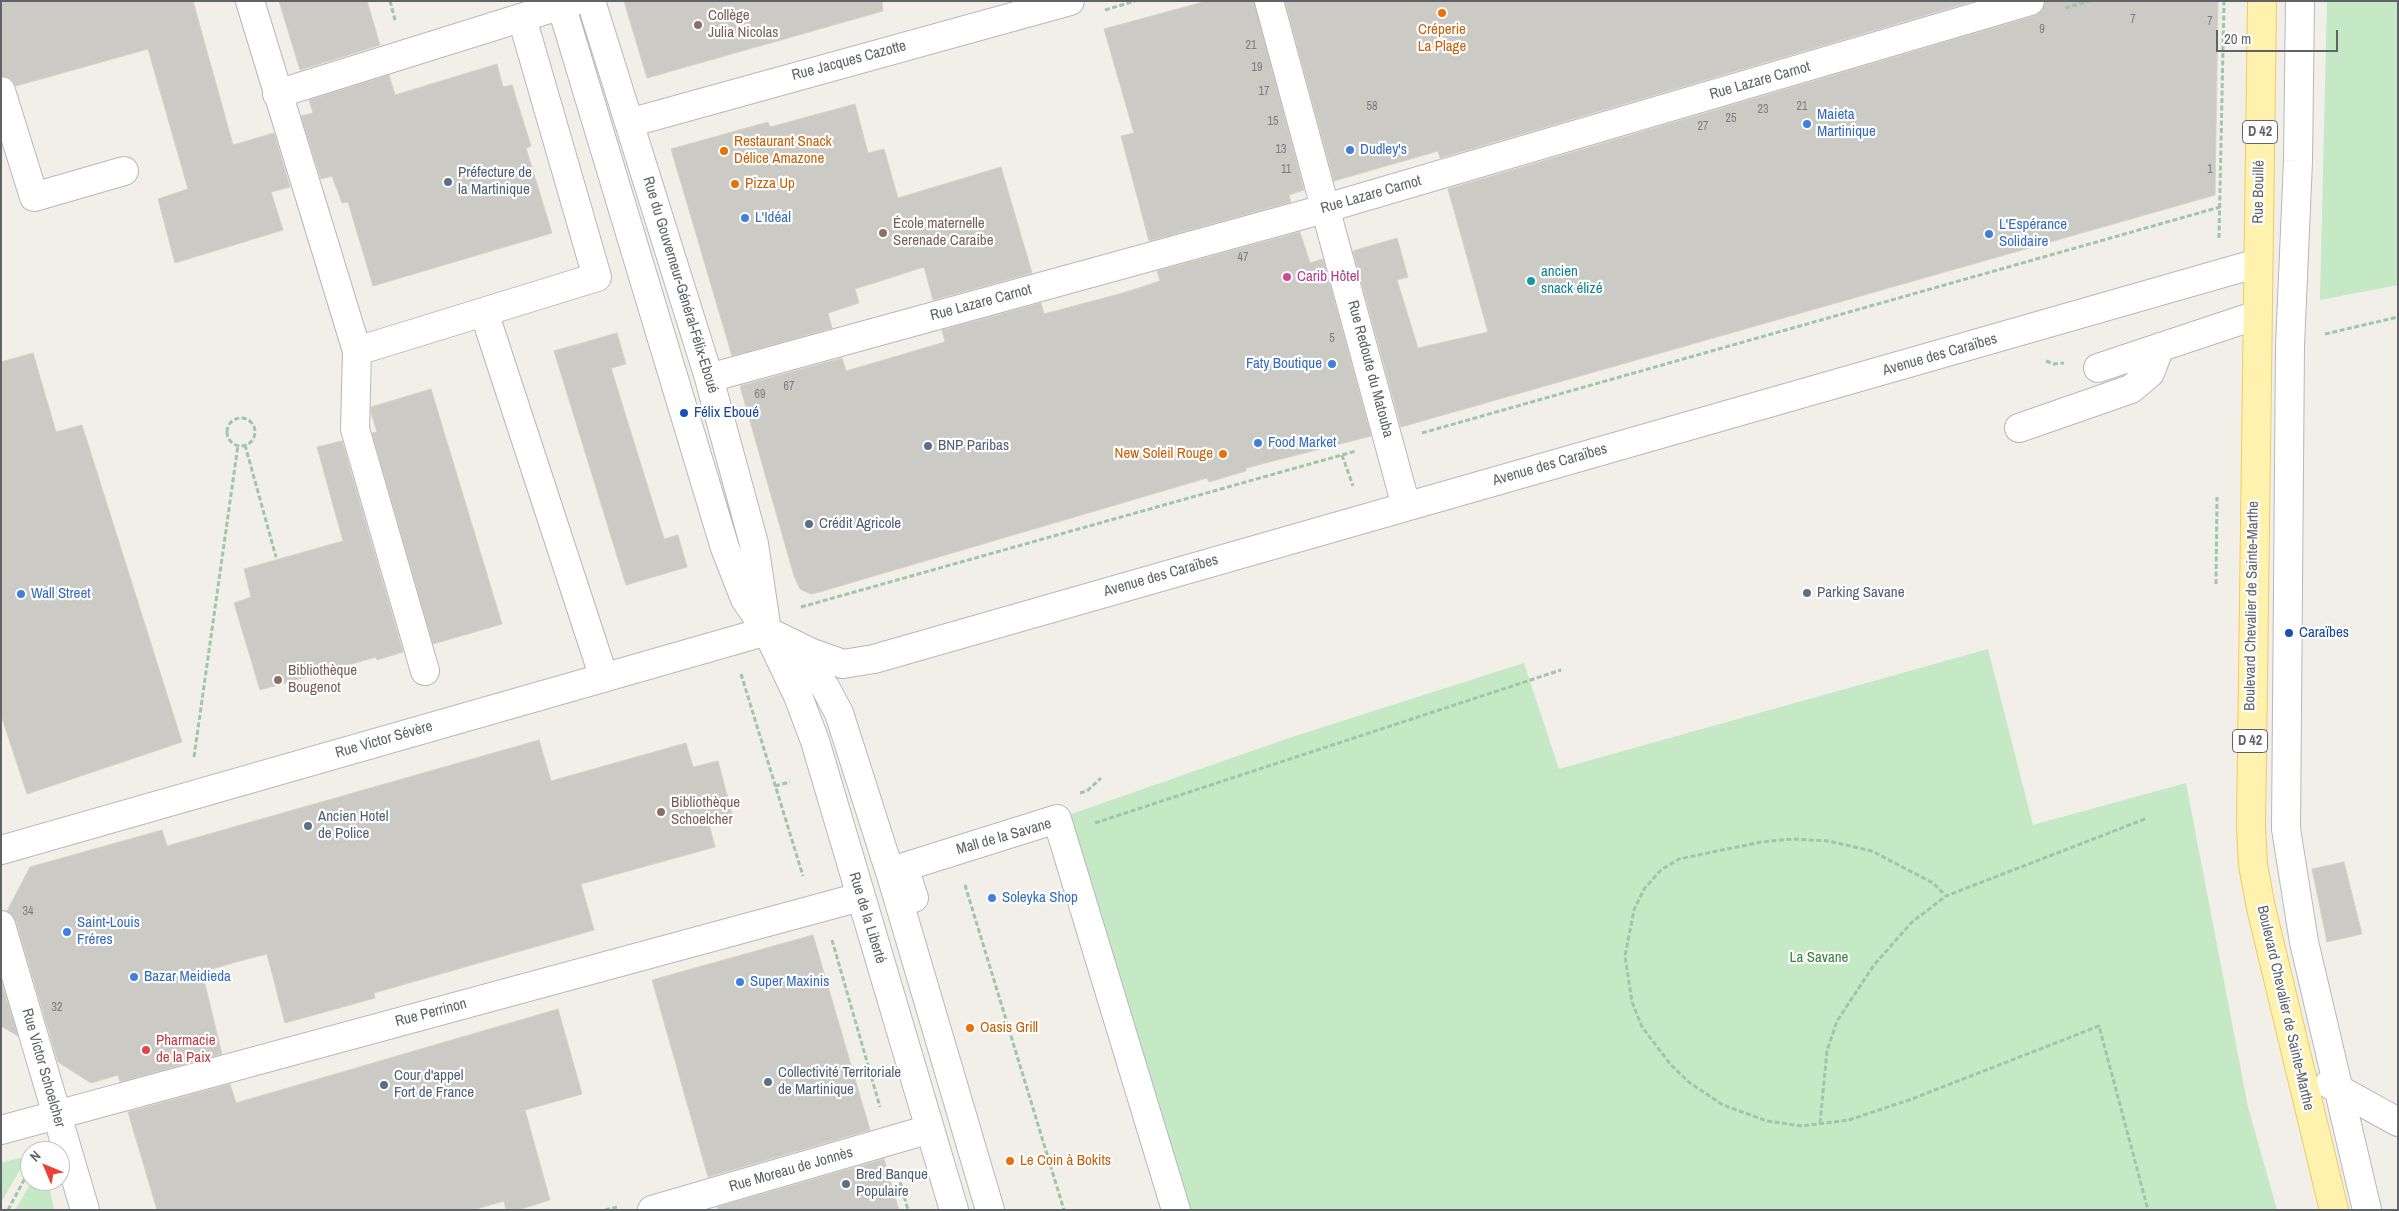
<!DOCTYPE html>
<meta charset="utf-8">
<style>
body{margin:0}
#map{position:relative;width:2399px;height:1211px;overflow:hidden;background:#f1efe8;font-family:"Archivo Narrow",sans-serif}
canvas{display:block}
.frame{position:absolute;inset:0;border:2px solid #5f6368;pointer-events:none}
.north{position:absolute;left:20px;top:1141px;width:50px;height:50px;box-sizing:border-box;background:#fff;border:1px solid #bfc1c3;border-radius:50%;rotate:315deg;font-size:14px;font-weight:700;line-height:20px;text-align:center;color:#5f6368}
.north::after{content:'';display:block;margin:auto;width:18px;height:22px;background:#ea4335;clip-path:polygon(50% 0,100% 100%,50% 72%,0 100%)}
.scale{position:absolute;left:2216px;top:30px;width:122px;height:22px;box-sizing:border-box;border:2px solid #5f6368;border-top:0;padding-left:6px;font-size:15px;line-height:18px;white-space:nowrap;color:#5f6368;-webkit-text-stroke:4px #fff;paint-order:stroke}
</style>
<div id="map">
<canvas width="2399" height="1211"></canvas>
<div class="frame"></div>
<div class="north">N</div>
<div class="scale">20 m</div>
</div>
<script>
const context = document.querySelector('canvas').getContext('2d');
context.lineJoin = 'round';
function paint(path, color) { context.fillStyle = color; context.fill(path, 'evenodd'); }
const toPath = rows => new Path2D(rows.map(r => 'M' + r).join(''));
function trace(path, color, width, dash) { context.strokeStyle = color; context.lineWidth = width; context.lineCap = dash ? 'butt' : 'round'; context.setLineDash(dash || []); context.stroke(path); }
function write(font, color, halo, rows, align = 'center') {
  context.font = font + ' "Archivo Narrow",sans-serif'; context.lineWidth = 4.5; context.setLineDash([]); context.textBaseline = 'middle'; context.strokeStyle = halo; context.fillStyle = color; for (const [text, x, y, turn = 0] of rows) {
    context.save(); context.translate(x, y); context.rotate((+turn || 0) * Math.PI / 180); context.textAlign = isNaN(turn) ? turn : align; if (halo) context.strokeText(text, 0, 0); context.fillText(text, 0, 0); context.restore();
  }
}
const green = toPath([
 [2327,1,2398,1,2398,285,2320,300],
 [1988,649,2033,825,2186,783,2248,1107,2277,1210,1176,1210,1057,819,1292,737,1524,663,1559,769],
 [19,1158,24,1158,24,1163,1,1202,1,1163],
 [32,1181,48,1181,54,1210,15,1210]
]);
const building = toPath([
 [1,1,193,1,233,145,274,133,290,187,271,192,283,230,175,263,158,199,188,189,148,49,16,86,11,79,1,76,1,1],
 [279,1,367,1,380,45,300,70,279,1],
 [624,1,882,1,883,11,647,78,624,1],
 [1207,1,1254,1,1304,190,1289,195,1291,202,1149,241,1121,136,1134,133,1104,29,1207,1],
 [1285,1,1974,1,1440,158,1438,151,1334,181,1285,1],
 [2045,1,2218,1,2215,195,1401,427,1353,251,1397,238,1408,277,1397,280,1418,348,1488,332,1448,189,2034,16,2042,11,2045,1],
 [497,64,503,87,512,85,531,146,526,148,552,233,373,286,348,202,342,203,332,176,321,179,301,116,313,113,309,100,389,75,395,95,497,64],
 [855,104,868,153,884,149,898,198,1001,167,1032,273,933,300,924,267,855,289,859,303,828,313,832,328,732,356,671,149,768,122,770,127,855,104],
 [1300,232,1310,263,1323,259,1371,436,1246,468,1246,471,1209,482,1207,478,816,593,811,594,800,589,794,576,740,386,842,358,846,371,945,342,942,330,1041,303,1044,314,1123,293,1160,281,1157,271,1300,232],
 [617,333,626,364,611,368,664,539,678,535,687,567,626,585,554,351,617,333],
 [33,353,56,432,82,425,182,742,27,794,1,715,1,362,33,353],
 [431,389,502,624,433,644,372,433,377,432,371,413,371,407,431,389],
 [342,441,403,652,377,660,376,657,260,690,234,603,251,597,244,569,343,541,317,447,342,441],
 [539,740,551,781,686,743,693,767,718,761,733,817,709,824,715,847,581,884,594,930,374,993,375,998,285,1023,267,954,236,962,202,972,222,1054,120,1082,118,1075,91,1083,58,1062,16,921,7,911,30,867,162,830,167,846,539,740],
 [2344,862,2362,934,2327,942,2312,869,2344,862],
 [813,935,870,1130,708,1177,652,980,813,935],
 [1,981,18,1036,1,1026,1,981],
 [558,1009,582,1094,525,1110,550,1200,518,1210,506,1210,504,1201,473,1210,157,1210,128,1112,230,1084,236,1103,558,1009],
 [884,1159,899,1210,718,1210,717,1207,884,1159]
]);
const path = toPath([
 [390,1,395,20],
 [2065,8,2089,1],
 [1105,10,1135,1],
 [2219,238,2224,1],
 [2325,334,2398,317],
 [2046,361,2054,364,2064,363],
 '227 432a14 14 0 1 1 28 0a14 14 0 1 1-28 0Z',
 [1422,433,2220,207],
 [245,445,276,557],
 [1342,455,1353,486],
 [2216,584,2217,497],
 [801,607,1356,451],
 [741,674,803,876],
 [194,757,238,445],
 [775,786,790,782],
 [1080,793,1087,791,1101,778],
 [2145,819,1946,896,1933,883,1872,851,1828,841,1793,839,1761,842,1679,859,1661,870,1644,889,1634,910,1625,956,1632,1002,1642,1027,1671,1065,1690,1083,1723,1105,1767,1121,1802,1126,1849,1120,1912,1099,2099,1026,2148,1210],
 [1095,823,1561,670],
 [965,885,1064,1210],
 [832,940,880,1107],
 [1820,1123,1827,1051,1837,1021,1874,965,1912,922,1946,896],
 [898,1175,908,1210],
 [8,1210,30,1169],
 [605,1210,617,1207]
]);
const minor = toPath([
 [250,1,357,351,355,429,425,671],
 [560,1,725,548,745,599,767,631,808,665,825,687,839,713,894,885,990,1210],
 [591,1,709,378,754,544,767,631,798,696,815,741,954,1210],
 [1269,1,1406,506],
 [2300,1,2298,161,2290,346,2286,829,2304,942,2367,1210],
 [1,91,34,197,124,171],
 [277,94,575,1],
 [629,123,1070,1],
 [484,312,604,678],
 [357,351,597,277,522,18],
 [2098,368,2257,315],
 [709,378,1306,214,2030,1],
 [2019,428,2131,389,2150,373,2160,347],
 [767,631,812,653,843,664,874,659,2258,263],
 [1,850,767,631],
 [914,898,904,867,1057,819,1176,1210],
 [1,925,85,1210],
 [2329,1084,2398,1122],
 [1,1130,860,897],
 [652,1210,930,1129]
]);
const major = toPath([
 [2262,1,2251,827,2253,865,2261,908,2334,1210]
]);
const markers = [
 [1442,13,5,"#e8710a"],
 [698,25,5,"#8d6e63"],
 [1807,124,5,"#3f7fe0"],
 [1350,150,5,"#3f7fe0"],
 [724,151,5,"#e8710a"],
 [448,182,5,"#5c6f8a"],
 [735,184,5,"#e8710a"],
 [745,218,5,"#3f7fe0"],
 [883,233,5,"#8d6e63"],
 [1989,234,5,"#3f7fe0"],
 [1287,277,5,"#d1479c"],
 [1531,281,5,"#0f9aa8"],
 [1332,364,5,"#3f7fe0"],
 [684,413,5,"#1a4fb4"],
 [1258,443,5,"#3f7fe0"],
 [928,446,5,"#5c6f8a"],
 [1223,454,5,"#e8710a"],
 [809,524,5,"#5c6f8a"],
 [1807,593,5,"#5c6f8a"],
 [21,594,5,"#3f7fe0"],
 [2289,633,5,"#1a4fb4"],
 [278,680,5,"#8d6e63"],
 [661,812,5,"#8d6e63"],
 [308,826,5,"#5c6f8a"],
 [992,898,5,"#3f7fe0"],
 [67,932,5,"#3f7fe0"],
 [134,977,5,"#3f7fe0"],
 [740,982,5,"#3f7fe0"],
 [970,1028,5,"#e8710a"],
 [146,1050,5,"#e0444e"],
 [768,1082,5,"#5c6f8a"],
 [384,1085,5,"#5c6f8a"],
 [1010,1161,5,"#e8710a"],
 [846,1184,5,"#5c6f8a"]
];
const numberNames = [
 ["7",2133,20],
 ["7",2210,22],
 ["9",2042,30],
 ["21",1251,46],
 ["19",1257,68],
 ["17",1264,92],
 ["58",1372,107],
 ["21",1802,107],
 ["23",1763,110],
 ["25",1731,119],
 ["15",1273,122],
 ["27",1703,127],
 ["13",1281,150],
 ["11",1286,170],
 ["1",2210,170],
 ["47",1243,258],
 ["5",1332,339],
 ["67",789,387],
 ["69",760,395],
 ["34",28,912],
 ["32",57,1008]
];
const shields = [
 [2260,132,35],
 [2250,741,35]
];
const shieldNames = [
 ["D 42",2260,132],
 ["D 42",2250,741]
];
const educationNames = [
 ["Collège",708,16],
 ["Julia Nicolas",708,33],
 ["École maternelle",893,224],
 ["Serenade Caraibe",893,241],
 ["Bibliothèque",288,671],
 ["Bougenot",288,688],
 ["Bibliothèque",671,803],
 ["Schoelcher",671,820]
];
const foodNames = [
 ["Créperie",1442,30,"center"],
 ["La Plage",1442,47,"center"],
 ["Restaurant Snack",734,142],
 ["Délice Amazone",734,159],
 ["Pizza Up",745,184],
 ["New Soleil Rouge",1213,454,"right"],
 ["Oasis Grill",980,1028],
 ["Le Coin à Bokits",1020,1161]
];
const streetNames = [
 ["Rue Jacques Cazotte",849,61,-15],
 ["Rue Lazare Carnot",1760,81,-16],
 ["Rue Bouillé",2259,192,-89],
 ["Rue Lazare Carnot",1371,195,-16],
 ["Rue du Gouverneur-Général-Félix-Eboué",680,285,73],
 ["Rue Lazare Carnot",981,303,-15],
 ["Avenue des Caraïbes",1940,355,-16],
 ["Rue Redoute du Matouba",1370,369,75],
 ["Avenue des Caraïbes",1550,465,-16],
 ["Avenue des Caraïbes",1161,576,-16],
 ["Boulevard Chevalier de Sainte-Marthe",2252,606,-89],
 ["Rue Victor Sévère",384,740,-16],
 ["Mall de la Savane",1004,837,-16],
 ["Rue de la Liberté",867,918,73],
 ["Boulevard Chevalier de Sainte-Marthe",2285,1008,77],
 ["Rue Perrinon",431,1013,-15],
 ["Rue Victor Schoelcher",43,1068,74],
 ["Rue Moreau de Jonnès",791,1170,-16]
];
const shopNames = [
 ["Maieta",1817,115],
 ["Martinique",1817,132],
 ["Dudley's",1360,150],
 ["L'Idéal",755,218],
 ["L'Espérance",1999,225],
 ["Solidaire",1999,242],
 ["Faty Boutique",1322,364,"right"],
 ["Food Market",1268,443],
 ["Wall Street",31,594],
 ["Soleyka Shop",1002,898],
 ["Saint-Louis",77,923],
 ["Fréres",77,940],
 ["Bazar Meidieda",144,977],
 ["Super Maxinis",750,982]
];
const serviceNames = [
 ["Préfecture de",458,173],
 ["la Martinique",458,190],
 ["BNP Paribas",938,446],
 ["Crédit Agricole",819,524],
 ["Parking Savane",1817,593],
 ["Ancien Hotel",318,817],
 ["de Police",318,834],
 ["Collectivité Territoriale",778,1073],
 ["de Martinique",778,1090],
 ["Cour d'appel",394,1076],
 ["Fort de France",394,1093],
 ["Bred Banque",856,1175],
 ["Populaire",856,1192]
];
const cultureNames = [
 ["ancien",1541,272],
 ["snack élizé",1541,289]
];
const hotelNames = [
 ["Carib Hôtel",1297,277]
];
const transitNames = [
 ["Félix Eboué",694,413],
 ["Caraïbes",2299,633]
];
const parkNames = [
 ["La Savane",1819,958]
];
const healthNames = [
 ["Pharmacie",156,1041],
 ["de la Paix",156,1058]
];
paint(green, '#c5e8c5');
paint(building, '#cccac5');
trace(building, '#d6d1c6', 1);
trace(minor, '#b5b8bc', 30);
trace(major, '#f2c960', 30);
trace(path, '#9cc7a9', 3, [5, 2.5]);
trace(minor, '#fff', 28);
trace(major, '#fff2af', 28);
for (const [x, y, r, color] of markers) { const dot = new Path2D(); dot.arc(x, y, r, 0, 2 * Math.PI); context.fillStyle = color; context.fill(dot); trace(dot, '#fff', 2); }
write('12px', '#7a7d7f', null, numberNames);
for (const [x, y, w] of shields) { const box = new Path2D(); box.roundRect(x - w / 2, y - 11.5, w, 23, 4); context.fillStyle = '#fff'; context.fill(box); trace(box, '#5f6368', 1); }
write('bold 14px', '#5f6368', null, shieldNames);
write('15px', '#785e54', '#fff', educationNames, 'left');
write('15px', '#c56008', '#fff', foodNames, 'left');
write('15px', '#5f6368', '#fff', streetNames);
write('15px', '#366cbe', '#fff', shopNames, 'left');
write('15px', '#4e5e75', '#fff', serviceNames, 'left');
write('15px', '#0d838f', '#fff', cultureNames, 'left');
write('15px', '#b23c85', '#fff', hotelNames, 'left');
write('15px', '#164399', '#fff', transitNames, 'left');
write('15px', '#348238', '#fff', parkNames);
write('15px', '#be3a42', '#fff', healthNames, 'left');
</script>
